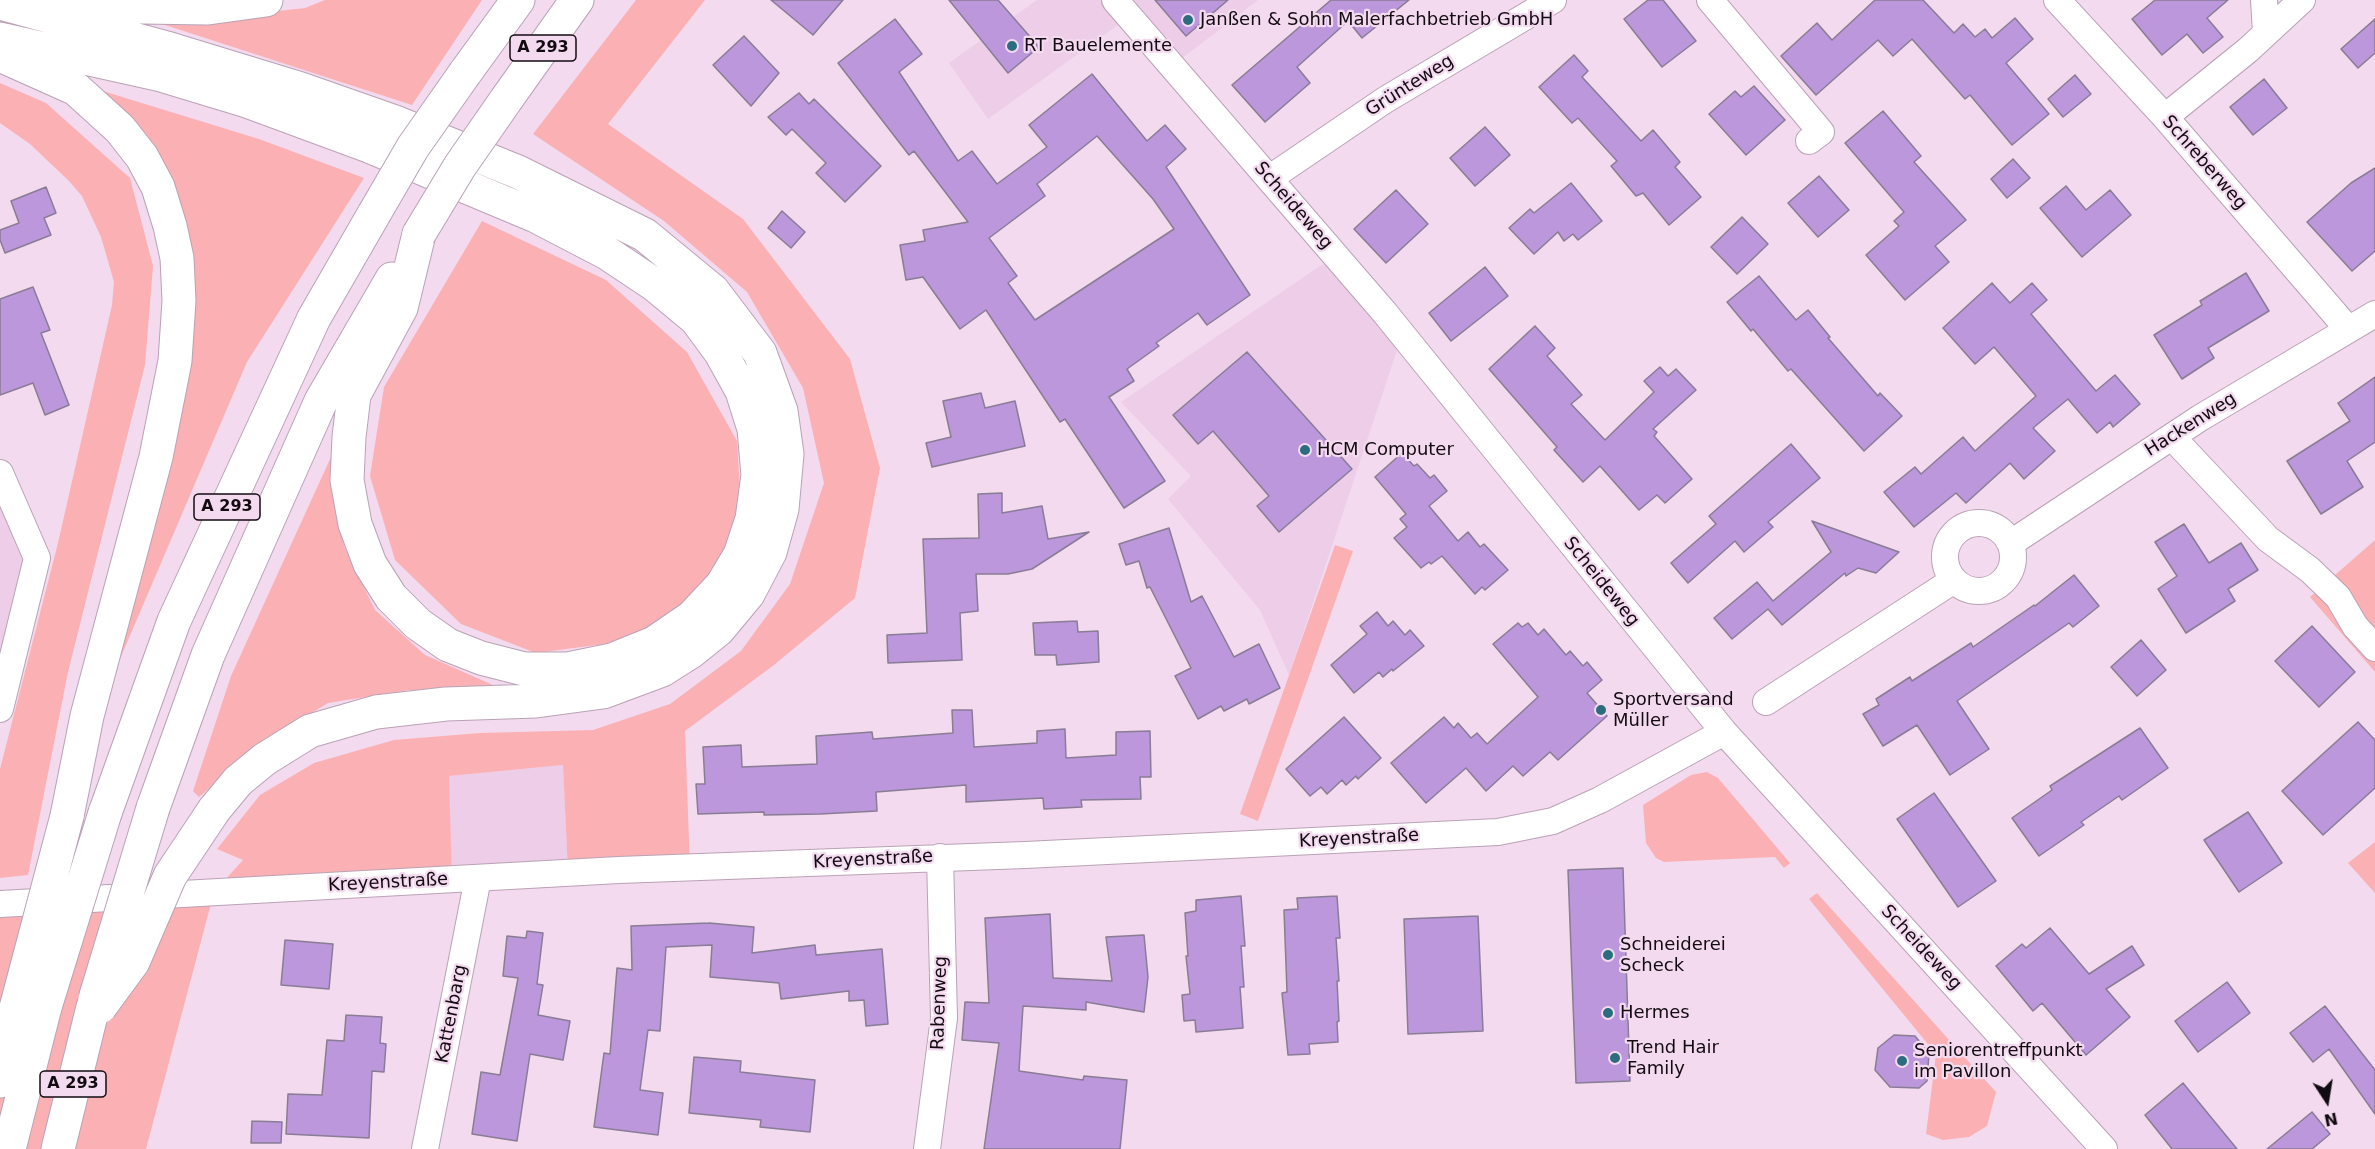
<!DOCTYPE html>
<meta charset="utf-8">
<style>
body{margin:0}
#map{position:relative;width:2375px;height:1149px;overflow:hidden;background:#f3daef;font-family:"DejaVu Sans",sans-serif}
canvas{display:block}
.north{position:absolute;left:2297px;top:1071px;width:60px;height:60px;-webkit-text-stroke:4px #f3daef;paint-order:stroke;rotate:168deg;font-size:16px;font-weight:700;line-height:24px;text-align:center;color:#130b12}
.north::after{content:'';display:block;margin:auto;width:21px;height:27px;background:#130b12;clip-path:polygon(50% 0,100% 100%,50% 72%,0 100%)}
</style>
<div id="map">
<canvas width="2375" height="1149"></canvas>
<div class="north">N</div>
</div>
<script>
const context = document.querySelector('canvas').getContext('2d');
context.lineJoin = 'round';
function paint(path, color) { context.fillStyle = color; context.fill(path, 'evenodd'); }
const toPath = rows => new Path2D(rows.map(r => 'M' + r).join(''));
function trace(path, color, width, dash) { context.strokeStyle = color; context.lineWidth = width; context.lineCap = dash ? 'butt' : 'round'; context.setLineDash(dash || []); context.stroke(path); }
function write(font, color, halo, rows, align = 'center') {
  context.font = font + ' "DejaVu Sans",sans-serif'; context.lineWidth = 4.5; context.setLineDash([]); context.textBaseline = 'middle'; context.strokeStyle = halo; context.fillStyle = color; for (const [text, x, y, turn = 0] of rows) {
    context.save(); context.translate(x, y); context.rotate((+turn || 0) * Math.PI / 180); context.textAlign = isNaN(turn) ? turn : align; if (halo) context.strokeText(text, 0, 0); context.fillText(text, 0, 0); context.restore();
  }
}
const built = toPath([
 [1037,0,1258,0,1172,66,1129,17,988,119,949,63],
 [1336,255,1402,335,1289,675,1260,610,1168,499,1191,476,1121,402],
 [0,473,37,558,0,705],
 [563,765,568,873,452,880,448,776]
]);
const green = toPath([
 [325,0,482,0,412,105,162,24,305,8],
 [636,0,705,0,608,124,743,219,850,359,880,468,855,598,774,665,685,731,690,868,568,873,563,765,449,776,452,880,214,892,146,1149,0,1149,0,904,214,892,243,860,217,849,260,795,314,763,394,740,480,733,593,730,670,704,741,651,790,584,824,483,803,388,747,292,664,221,533,134],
 [0,83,46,103,130,178,153,266,145,365,68,672,28,875,0,878,0,769,58,543,112,305,114,282,101,237,82,196,69,181,30,144,0,123],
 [93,88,259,139,364,178,247,362,108,687,192,289,184,213,158,159],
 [482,221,606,280,687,352,737,441,742,520,700,593,627,641,536,653,461,624,395,560,370,476,384,387],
 [331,457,344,546,375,610,425,655,502,689,409,690,328,703,261,744,199,797,193,791,231,676],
 [2375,540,2375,672,2310,597],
 [1335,545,1353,551,1258,821,1240,814],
 [1707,772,1718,778,1790,863,1784,868,1775,857,1664,862,1656,858,1646,843,1643,805,1691,775],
 [2375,842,2375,893,2348,863],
 [1817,893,1996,1092,1987,1126,1969,1137,1943,1140,1926,1134,1936,1054,1809,899]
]);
const building = toPath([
 [771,0,843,0,813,35,771,0],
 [949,0,998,0,1039,47,1008,73,949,0],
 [1155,0,1228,0,1186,36,1155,0],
 [1331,0,1409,0,1362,38,1348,21,1297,67,1310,83,1265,122,1232,85,1331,0],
 [1648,0,1663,0,1696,41,1662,67,1624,19,1648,0],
 [1875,0,1923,0,1954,33,1963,24,1975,37,1985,29,1992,38,2015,18,2033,39,2006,63,2049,114,2012,145,1970,95,1965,99,1912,39,1893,56,1878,40,1816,95,1781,56,1817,23,1832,40,1875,0],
 [2155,0,2228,0,2207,18,2223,37,2203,53,2187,34,2162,55,2132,19,2155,0],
 [895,19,922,54,899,72,958,161,972,151,997,184,1047,147,1029,125,1092,74,1147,141,1165,125,1186,149,1166,167,1250,295,1207,325,1198,313,1156,343,1159,346,1127,369,1134,381,1109,397,1165,481,1124,508,1065,419,1060,422,986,310,960,329,923,277,906,280,900,245,925,241,923,230,968,222,914,151,909,155,838,63,895,19],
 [1097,136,1153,199,1174,229,1035,320,1008,283,1017,276,989,238,1045,196,1037,184,1097,136],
 [2375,19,2375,53,2358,68,2341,49,2375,19],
 [744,36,779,73,751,106,713,65,744,36],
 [1574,55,1588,71,1582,77,1641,141,1653,130,1680,162,1675,167,1701,197,1669,225,1643,193,1636,196,1611,166,1617,161,1578,118,1572,123,1539,87,1574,55],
 [2075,75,2091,94,2063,117,2048,99,2075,75],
 [2264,79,2287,108,2253,135,2230,107,2264,79],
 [1754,86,1785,120,1746,155,1709,114,1735,91,1741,97,1754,86],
 [799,93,809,104,814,99,881,166,845,202,816,173,826,163,792,129,786,135,768,117,799,93],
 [1883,111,1921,156,1914,162,1966,220,1935,246,1949,262,1905,300,1866,255,1899,226,1894,221,1904,212,1845,143,1883,111],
 [1485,127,1510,155,1475,186,1450,158,1485,127],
 [2013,159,2030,178,2007,198,1991,179,2013,159],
 [2375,168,2375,251,2352,271,2307,222,2351,183,2375,168],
 [1819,176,1849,210,1818,237,1788,203,1819,176],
 [1571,183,1602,221,1578,240,1573,234,1564,241,1558,232,1534,254,1509,228,1530,209,1534,213,1571,183],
 [2066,186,2086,210,2110,190,2131,215,2082,257,2040,208,2066,186],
 [46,187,56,213,44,218,51,235,5,253,0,240,0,230,19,223,11,201,46,187],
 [1396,190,1428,224,1386,263,1354,229,1396,190],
 [782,211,805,232,791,248,768,228,782,211],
 [1742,217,1768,244,1737,274,1711,247,1742,217],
 [1485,267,1508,296,1451,341,1429,313,1485,267],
 [2246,273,2269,311,2208,348,2214,358,2182,379,2154,335,2202,305,2200,301,2246,273],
 [1759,276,1796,320,1808,310,1830,337,1828,338,1878,396,1880,393,1902,416,1864,451,1791,369,1788,371,1753,329,1751,331,1727,302,1759,276],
 [1992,283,2010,303,2032,283,2047,300,2031,314,2096,391,2115,375,2140,404,2113,427,2110,422,2097,433,2068,399,2033,428,2055,451,2024,479,2010,463,1966,503,1956,493,1914,527,1884,492,1915,467,1921,474,1963,437,1975,451,2036,396,1994,347,1975,364,1943,328,1992,283],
 [33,287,50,330,41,333,69,405,45,415,33,383,0,395,0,299,33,287],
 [1535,326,1555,348,1547,356,1582,395,1571,404,1605,440,1654,392,1644,381,1660,367,1668,376,1676,369,1696,390,1653,429,1657,432,1654,436,1692,479,1665,503,1657,495,1639,510,1600,466,1583,482,1554,450,1557,447,1489,369,1535,326],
 [1247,352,1352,469,1279,532,1257,506,1269,496,1213,431,1198,444,1173,415,1247,352],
 [2375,377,2375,442,2347,461,2363,487,2321,514,2287,461,2350,421,2338,403,2375,377],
 [981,393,985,408,1015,401,1025,446,932,467,926,443,951,437,943,401,981,393],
 [1791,444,1820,478,1768,522,1773,527,1744,552,1735,541,1688,583,1671,563,1716,524,1709,516,1791,444],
 [1402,453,1414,466,1417,464,1430,478,1434,475,1447,491,1429,506,1458,541,1468,532,1480,547,1484,544,1508,570,1485,590,1482,587,1475,594,1442,556,1431,564,1429,562,1421,568,1394,538,1407,527,1400,519,1406,514,1375,477,1402,453],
 [1002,493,1002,513,1042,506,1048,539,1089,532,1032,569,1008,574,976,574,978,611,960,613,962,660,888,663,887,635,927,633,923,539,979,538,978,494,1002,493],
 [1812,521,1899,552,1876,573,1858,568,1846,576,1845,573,1782,625,1768,609,1732,639,1714,618,1757,582,1773,601,1831,552,1812,521],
 [2184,524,2209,563,2241,543,2258,570,2228,589,2235,601,2186,633,2158,589,2177,576,2155,542,2184,524],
 [1169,528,1191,602,1202,596,1234,657,1259,644,1280,688,1249,704,1247,699,1224,711,1221,706,1198,719,1175,676,1191,668,1150,587,1147,588,1139,561,1126,565,1119,544,1169,528],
 [2074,575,2099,606,2073,627,2069,623,1957,701,1989,749,1950,775,1917,725,1883,746,1863,714,1879,705,1876,699,1910,677,1912,681,1971,643,1973,647,2034,605,2035,606,2074,575],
 [1377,612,1388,626,1393,621,1405,635,1410,630,1424,646,1393,671,1392,669,1383,677,1379,672,1354,693,1331,665,1367,634,1360,626,1377,612],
 [1077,621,1078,632,1098,631,1099,662,1057,665,1056,655,1035,655,1033,623,1077,621],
 [1518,623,1522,627,1528,623,1538,635,1544,629,1566,655,1570,651,1583,666,1587,662,1602,680,1587,693,1607,716,1558,760,1550,752,1523,776,1513,766,1486,791,1466,768,1426,803,1391,763,1444,717,1454,728,1458,723,1471,738,1477,733,1487,744,1538,697,1493,644,1518,623],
 [2312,626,2355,672,2319,707,2275,661,2312,626],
 [2141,640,2166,670,2137,696,2111,667,2141,640],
 [952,710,972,710,974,747,1037,743,1037,731,1065,729,1066,758,1116,755,1116,732,1150,731,1151,777,1140,777,1141,799,1081,800,1082,807,1044,809,1043,798,966,802,966,785,876,792,877,811,820,814,764,815,764,812,698,814,696,784,705,784,703,747,741,745,742,767,817,764,816,736,872,732,873,739,953,733,952,710],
 [1344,717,1381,758,1358,779,1356,776,1346,785,1342,780,1327,794,1321,787,1310,796,1286,769,1344,717],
 [2358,722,2375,740,2375,788,2323,835,2282,791,2358,722],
 [2140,728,2168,768,2122,800,2119,796,2081,822,2084,825,2039,856,2012,818,2052,790,2050,786,2140,728],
 [1934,793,1996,881,1958,907,1897,819,1934,793],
 [2248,812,2282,863,2239,892,2204,840,2248,812],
 [1623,868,1630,1081,1576,1083,1568,870,1623,868],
 [1241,896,1245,946,1241,946,1244,987,1240,987,1243,1028,1196,1032,1195,1020,1184,1021,1182,995,1190,994,1186,956,1188,956,1185,913,1196,911,1196,900,1241,896],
 [1337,896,1340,938,1336,938,1339,981,1337,981,1339,1021,1337,1022,1338,1042,1309,1044,1310,1054,1288,1055,1282,993,1287,992,1284,910,1298,909,1297,898,1337,896],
 [1050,914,1053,978,1112,981,1106,937,1144,935,1148,977,1144,1012,1086,1002,1086,1010,1023,1006,1019,1071,1083,1080,1084,1076,1127,1080,1120,1149,984,1149,999,1043,962,1040,965,1002,989,1003,985,918,1050,914],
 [1478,916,1483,1031,1408,1034,1404,919,1478,916],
 [709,923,754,927,752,953,815,945,816,955,882,949,888,1024,866,1026,864,1000,849,1001,849,991,781,999,779,983,710,977,712,945,666,947,660,1031,648,1030,640,1090,663,1093,658,1135,594,1127,604,1053,610,1054,617,968,632,970,631,926,709,923],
 [2050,928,2089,974,2132,946,2144,965,2106,989,2130,1017,2086,1055,2042,1003,2033,1011,1996,966,2022,944,2026,948,2050,928],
 [527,931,543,933,537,984,543,985,538,1015,570,1021,563,1060,530,1054,517,1141,472,1134,481,1072,500,1075,518,978,503,976,507,936,526,938,527,931],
 [285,940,333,944,329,989,281,985,285,940],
 [2227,982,2250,1013,2198,1052,2175,1021,2227,982],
 [2325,1006,2375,1070,2375,1114,2329,1049,2313,1062,2290,1033,2325,1006],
 [346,1015,382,1017,380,1043,386,1044,384,1072,372,1071,369,1138,286,1134,288,1094,322,1095,327,1040,344,1041,346,1015],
 [1894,1035,1915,1036,1929,1053,1927,1081,1919,1088,1890,1087,1875,1070,1878,1048,1894,1035],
 [694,1057,741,1061,740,1072,815,1080,810,1132,760,1127,761,1120,689,1113,694,1057],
 [2183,1083,2237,1149,2172,1149,2145,1115,2183,1083],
 [2312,1112,2330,1134,2312,1149,2267,1149,2312,1112],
 [252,1121,282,1122,281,1143,251,1143,252,1121]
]);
const minor = toPath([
 [1115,0,1385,313,1724,732,2104,1149],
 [1710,0,1821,132,1809,141],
 [2057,0,2165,117,2348,329],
 [2264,0,2266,32],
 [2165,117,2248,50,2302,0],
 [1270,178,1385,100,1553,0],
 [2172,437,2268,539,2310,570,2338,597,2355,626,2375,648],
 [0,473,37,558,0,709],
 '1945 557a34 34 0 1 1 68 0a34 34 0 1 1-68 0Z',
 [2011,543,2200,418,2375,314],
 [1766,702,1954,580],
 [0,904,619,870,1025,855,1498,832,1553,821,1600,800,1724,732],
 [425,1149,478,878],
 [927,1149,944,1018,940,857]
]);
const motorway = toPath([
 [63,0,142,7,208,8,266,0],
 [0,3,170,49,301,89,395,122,518,172,645,235,713,291,760,353,781,411,787,454,782,509,770,552,748,594,718,630,692,651,662,670,603,692,536,701,446,704,376,712,310,731,265,759,238,781,214,810],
 [0,39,161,75,247,101,369,146,536,216,607,253,655,285,696,319,721,353,742,391,754,429,758,475,752,519,740,555,722,585,692,617,654,643,612,660,568,669,524,669,481,658,448,645,418,624,391,597,370,564,355,524,347,480,349,437,354,395,401,308,419,234],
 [0,55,76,89,120,129,142,157,158,187,170,226,177,258,179,301,175,361,156,457,87,716,67,816],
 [465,73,518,0],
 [508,97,577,0],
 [153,808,208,655,321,401,392,279],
 [105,813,174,621,314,318,374,214],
 [0,1081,16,1008],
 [9,1149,45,1007],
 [58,1149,93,1007]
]);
const motorwayBridge = toPath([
 [374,214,413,147,465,73],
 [419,234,460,166,508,97],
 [95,999,153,808],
 [45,1007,105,813],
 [100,1007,133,962,170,876,214,810],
 [16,1008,67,816]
]);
const markers = [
 [1188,20,6,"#2b6d7f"],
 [1012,46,6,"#2b6d7f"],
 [1305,450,6,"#2b6d7f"],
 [1601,710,6,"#2b6d7f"],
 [1608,955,6,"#2b6d7f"],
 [1608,1013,6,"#2b6d7f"],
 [1615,1058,6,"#2b6d7f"],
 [1902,1061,6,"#2b6d7f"]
];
const shields = [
 [543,48,66],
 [227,507,66],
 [73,1084,66]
];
const shieldNames = [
 ["A 293",543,48],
 ["A 293",227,507],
 ["A 293",73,1084]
];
const poiNames = [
 ["Janßen & Sohn Malerfachbetrieb GmbH",1200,20],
 ["RT Bauelemente",1024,46],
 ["HCM Computer",1317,450],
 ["Sportversand",1613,700],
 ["Müller",1613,721],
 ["Schneiderei",1620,945],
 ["Scheck",1620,966],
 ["Hermes",1620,1013],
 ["Trend Hair",1627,1048],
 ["Family",1627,1069],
 ["Seniorentreffpunkt",1914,1051],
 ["im Pavillon",1914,1072]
];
const streetNames = [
 ["Grünteweg",1410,86,-32],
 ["Schreberweg",2204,163,49],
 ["Scheideweg",1293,206,49],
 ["Hackenweg",2191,425,-32],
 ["Scheideweg",1601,582,51],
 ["Kreyenstraße",1359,839,-3],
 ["Kreyenstraße",873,860,-3],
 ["Kreyenstraße",388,883,-3],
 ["Scheideweg",1921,948,47],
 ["Rabenweg",940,1003,-88],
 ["Kattenbarg",452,1014,-79]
];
paint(built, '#edcde8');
paint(green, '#fbb1b4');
paint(building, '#bc97db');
trace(building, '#897c95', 1.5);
trace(minor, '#baa2b6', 28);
trace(motorway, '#baa2b6', 35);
trace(minor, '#fff', 26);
trace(motorway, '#fff', 33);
trace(motorwayBridge, '#baa2b6', 35, []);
trace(motorwayBridge, '#fff', 33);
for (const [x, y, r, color] of markers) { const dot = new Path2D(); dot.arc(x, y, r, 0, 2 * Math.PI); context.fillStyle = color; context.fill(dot); trace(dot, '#f3daef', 2); }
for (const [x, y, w] of shields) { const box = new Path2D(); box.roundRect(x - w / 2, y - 13, w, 26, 4.5); context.fillStyle = '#f3daef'; context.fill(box); trace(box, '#130b12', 1.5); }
write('bold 16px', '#130b12', null, shieldNames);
write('18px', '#130b12', '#f3daef', poiNames, 'left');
write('18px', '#130b12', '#f3daef', streetNames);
</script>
